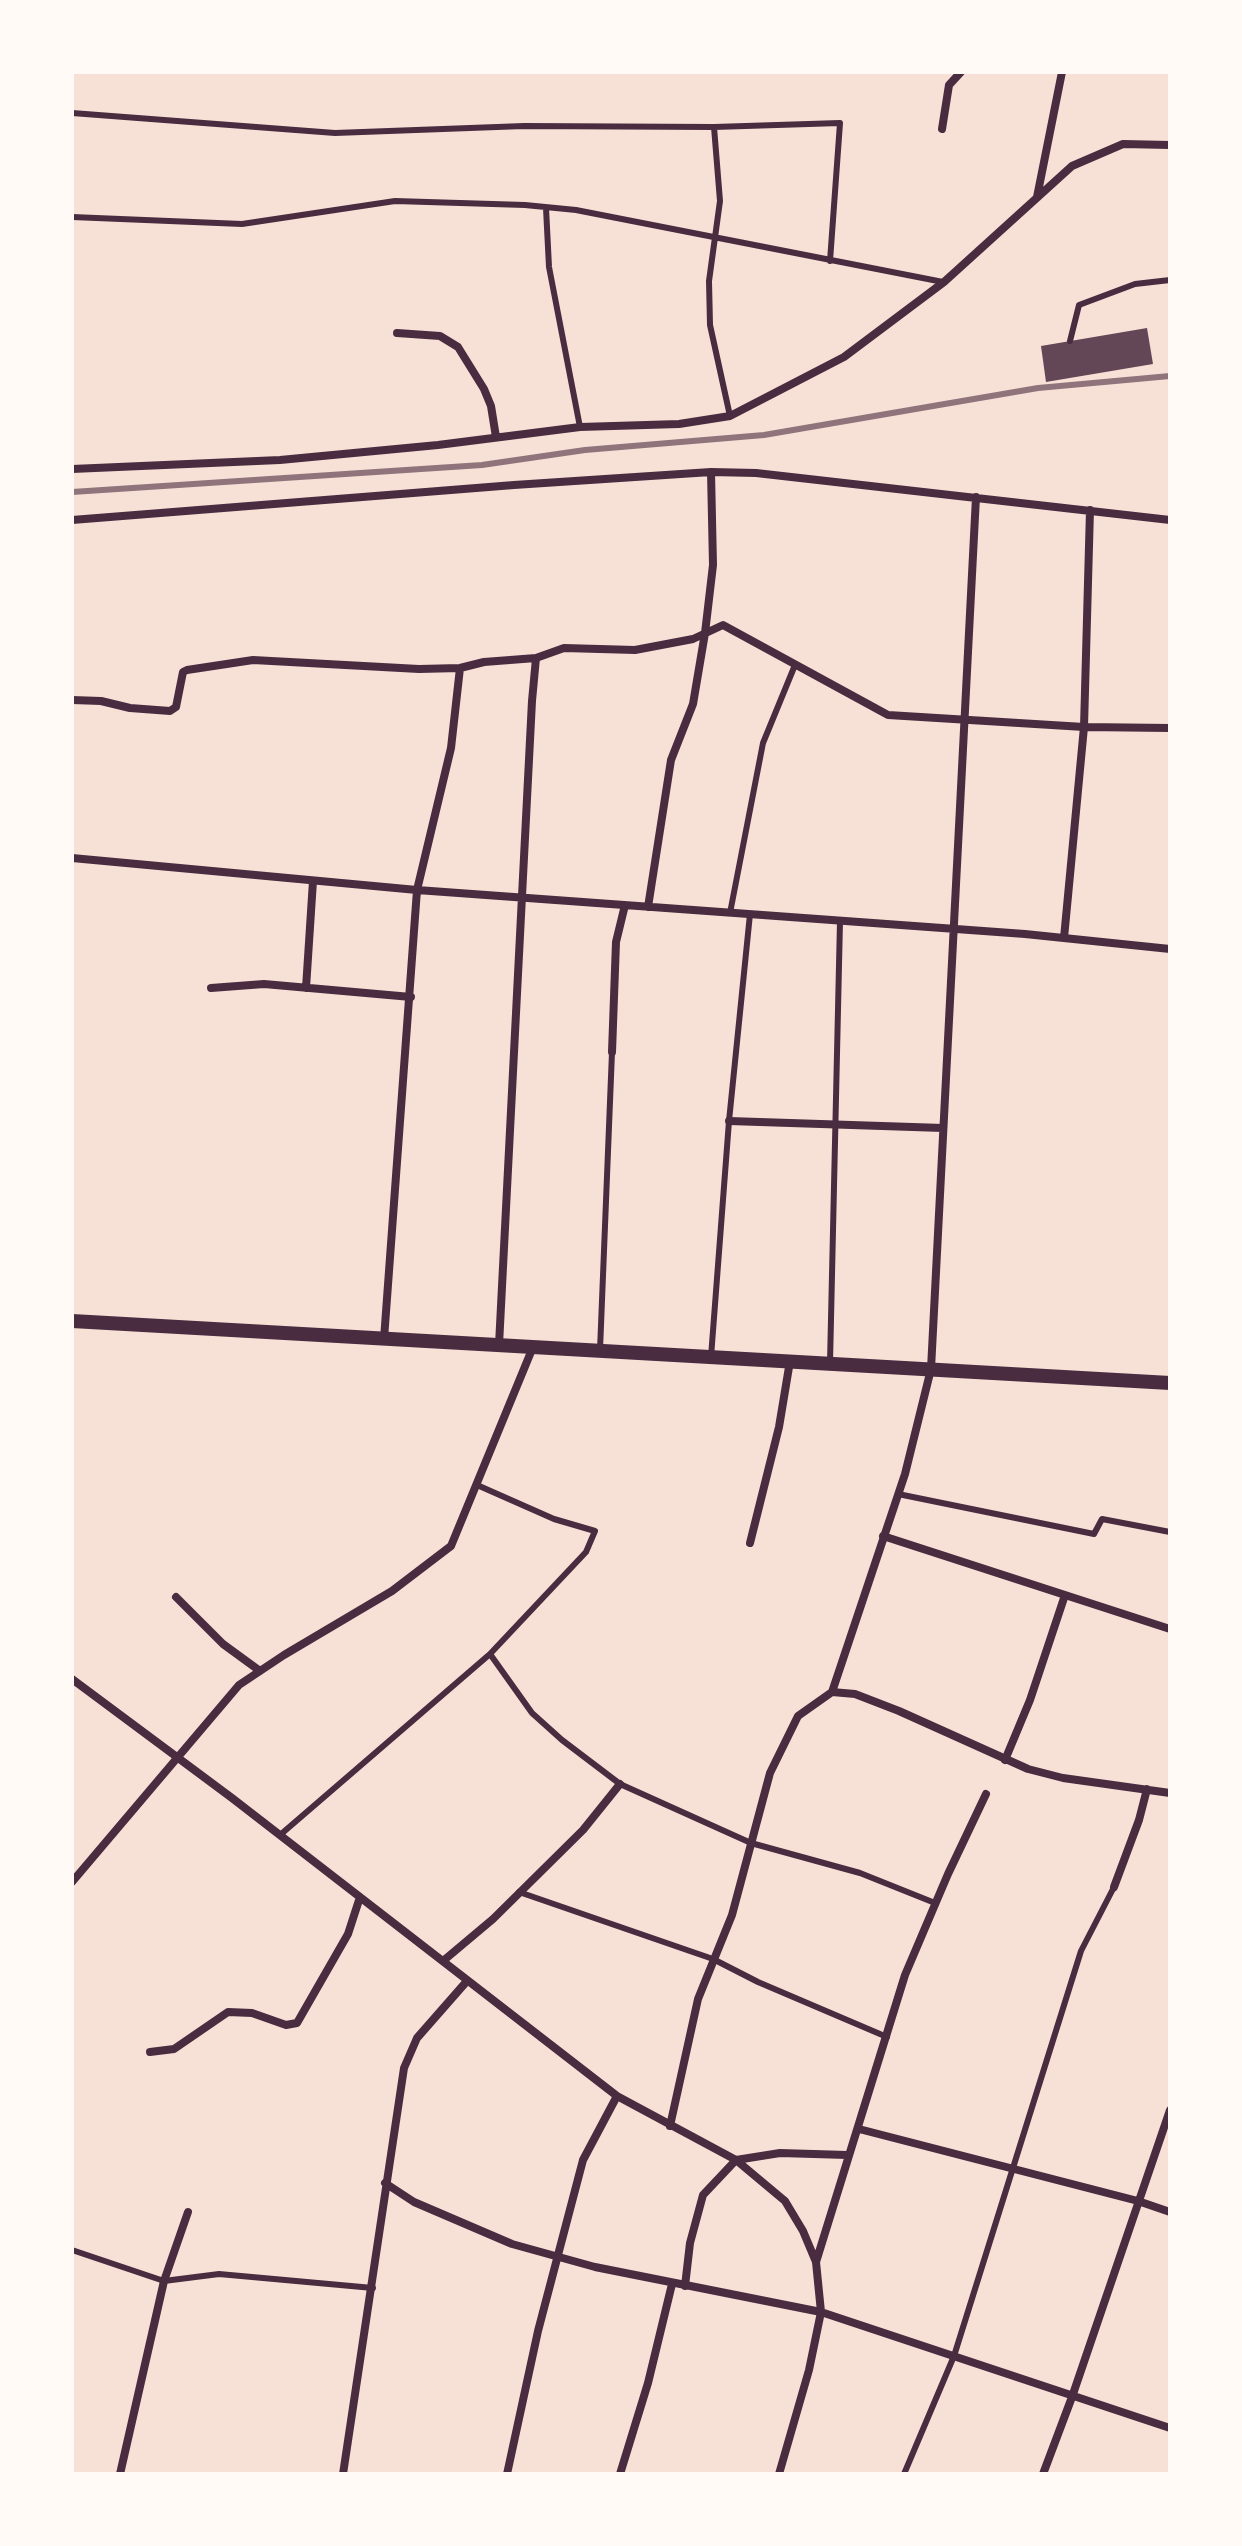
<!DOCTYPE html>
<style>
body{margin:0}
#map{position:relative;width:1242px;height:2546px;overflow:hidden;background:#f7e1d7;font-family:Montserrat,sans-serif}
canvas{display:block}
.frame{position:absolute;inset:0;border:74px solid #fffaf5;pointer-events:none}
</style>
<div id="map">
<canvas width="1242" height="2546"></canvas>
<div class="frame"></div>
</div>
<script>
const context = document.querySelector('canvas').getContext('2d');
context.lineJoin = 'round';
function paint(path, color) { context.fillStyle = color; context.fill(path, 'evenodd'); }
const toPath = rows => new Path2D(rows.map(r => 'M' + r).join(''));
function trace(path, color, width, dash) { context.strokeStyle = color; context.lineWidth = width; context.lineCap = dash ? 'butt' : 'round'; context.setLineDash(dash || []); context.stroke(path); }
const building = toPath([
 [1147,328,1153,364,1046,382,1041,346]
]);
const service = toPath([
 [72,113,335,133,524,126,714,127,840,123,830,261],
 [714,127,720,201,709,281,710,325,730,416],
 [546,208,549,267,580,427],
 [72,217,242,224,395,201,525,205,576,210,943,282],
 [1070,341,1079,305,1135,284,1170,280],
 [730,913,763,743,795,665],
 [600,1350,612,1052],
 [711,1357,729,1121,750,914],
 [830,1363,840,921],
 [898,1494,1094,1534,1102,1519,1170,1532],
 [490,1654,532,1713,562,1740,620,1784,751,1843,860,1873,935,1903],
 [280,1835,490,1654,586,1552,595,1531,554,1519,477,1485],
 [519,1892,713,1959,758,1982,887,2037],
 [72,2250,164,2281,219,2274,373,2288],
 [904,2474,954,2356,1081,1951,1114,1887]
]);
const minor = toPath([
 [942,129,949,85,961,72],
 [1037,197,1062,72],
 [397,333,440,336,458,347,484,389,491,406,496,437],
 [72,469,280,460,438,445,580,427,679,424,730,416,844,357,944,282,1072,166,1123,144,1170,145],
 [72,520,514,485,711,472,756,473,1170,520],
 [72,700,101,701,130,708,170,711,176,707,183,672,187,670,253,660,419,669,460,668,484,662,536,658],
 [72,858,417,890,1025,934,1170,949],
 [648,907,671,760,693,704,705,633,713,565,711,472],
 [1064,938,1084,727,1090,510],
 [211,988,264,984,411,997],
 [306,988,313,881],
 [612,1052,616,942,625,905],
 [729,1121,943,1128],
 [384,1339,417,890,451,748,460,668],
 [499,1345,532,701,536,658,564,648,635,650,693,639,723,625,888,715,1084,727,1170,728],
 [883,1536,1170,1629],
 [750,1543,779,1427,790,1361],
 [176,1597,223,1644,260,1671],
 [72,1679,232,1798,617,2096,736,2160,785,2201,803,2231,816,2262,821,2312,809,2370,779,2474],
 [832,1692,855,1694,899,1711,1028,1769,1063,1778,1170,1793],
 [1005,1760,1030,1700,1065,1595],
 [72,1882,239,1685,284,1655,392,1591,451,1546,533,1347],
 [1114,1887,1139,1820,1147,1789],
 [443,1961,493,1919,583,1830,620,1784],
 [150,2052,174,2049,228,2012,252,2013,286,2025,297,2023,348,1934,360,1897],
 [670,2126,698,1999,732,1915,770,1773,798,1716,832,1692,905,1474,931,1369,976,497],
 [859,2129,1138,2201,1170,2212],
 [385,2183,414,2202,512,2244,595,2267,821,2312,1170,2428],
 [816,2262,905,1975,948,1874,986,1794],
 [685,2286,690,2243,703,2195,736,2160,780,2153,847,2155],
 [120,2474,164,2281,188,2212],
 [343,2474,404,2068,417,2038,467,1981],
 [507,2474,538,2331,583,2160,617,2096],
 [620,2474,648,2383,672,2284],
 [1043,2474,1072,2397,1170,2110]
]);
const tertiary = toPath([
 [72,1321,1170,1383]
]);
const rail = toPath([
 [72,492,482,465,585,450,764,435,1038,388,1170,376]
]);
paint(building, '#644757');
trace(service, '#4a2c40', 6);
trace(minor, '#4a2c40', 8);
trace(tertiary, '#4a2c40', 14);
trace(rail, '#8f747c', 6);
</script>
